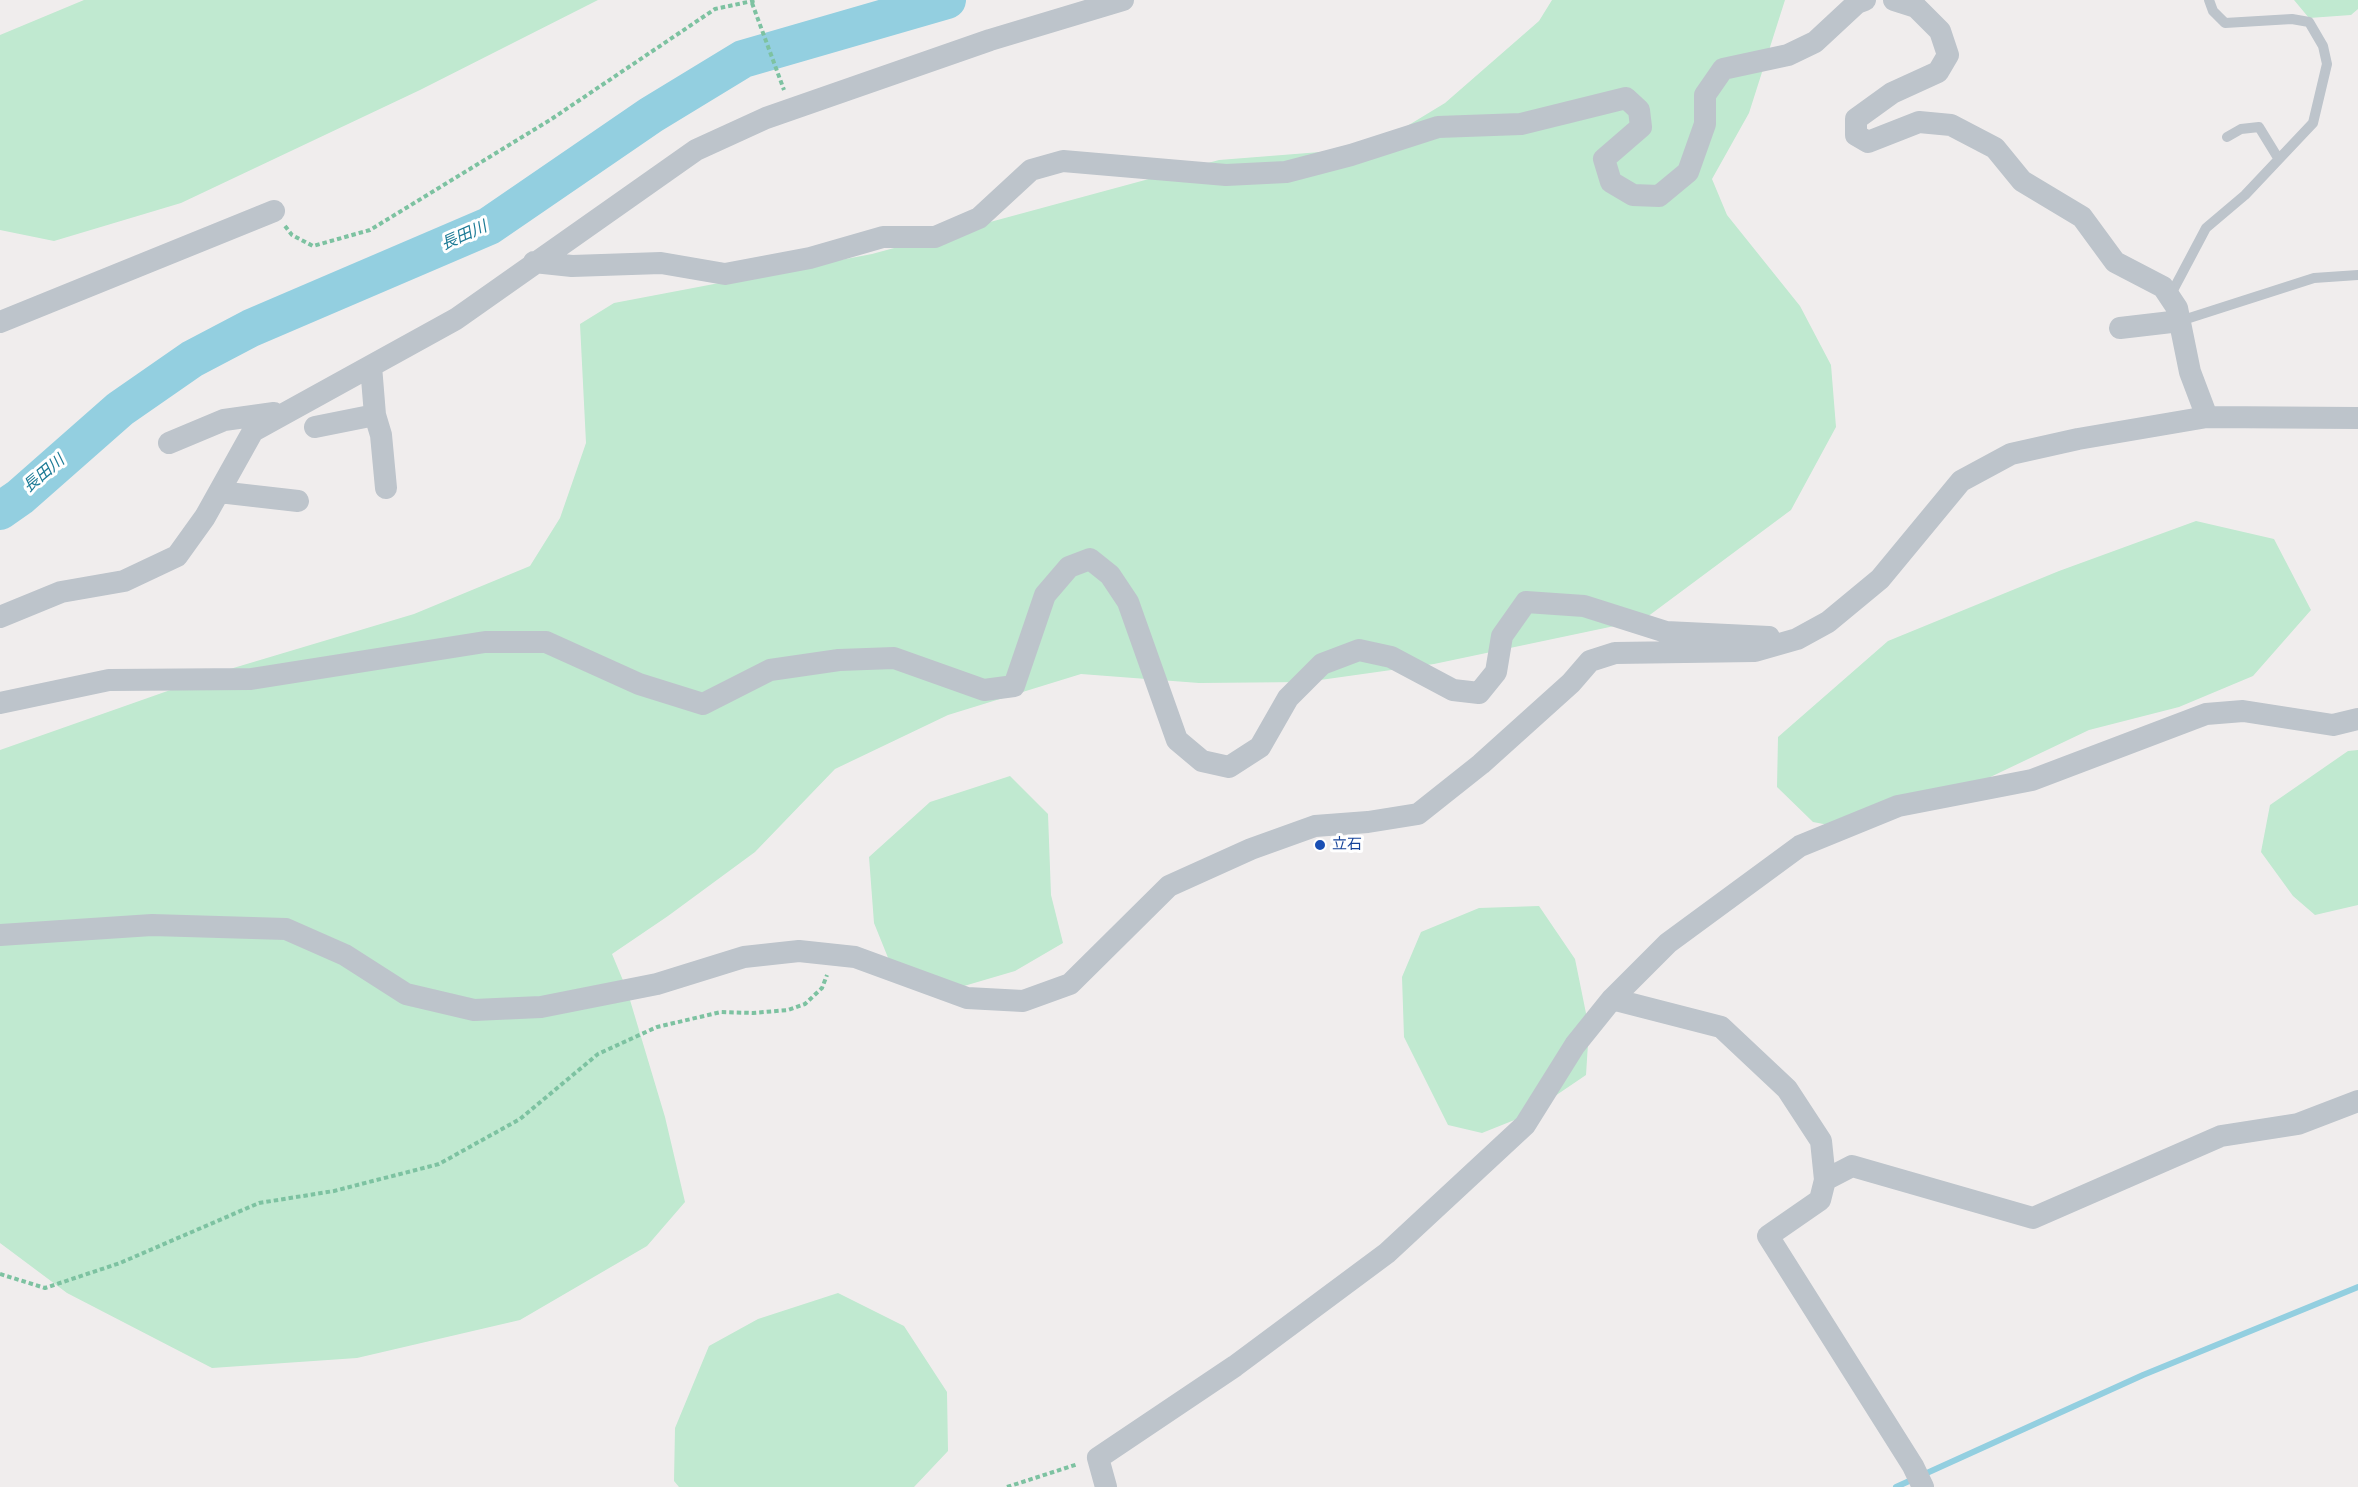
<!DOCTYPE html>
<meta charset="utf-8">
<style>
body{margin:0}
canvas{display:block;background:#f0eded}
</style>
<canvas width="2358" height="1487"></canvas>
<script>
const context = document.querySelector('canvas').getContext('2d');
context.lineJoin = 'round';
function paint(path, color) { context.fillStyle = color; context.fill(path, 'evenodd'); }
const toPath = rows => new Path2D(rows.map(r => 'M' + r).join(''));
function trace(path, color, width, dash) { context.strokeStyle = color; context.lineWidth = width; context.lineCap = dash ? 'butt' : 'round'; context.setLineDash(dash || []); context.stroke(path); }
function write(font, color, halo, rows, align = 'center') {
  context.font = font + ' "Fira Sans Condensed","Noto Sans JP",sans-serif'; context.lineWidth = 6; context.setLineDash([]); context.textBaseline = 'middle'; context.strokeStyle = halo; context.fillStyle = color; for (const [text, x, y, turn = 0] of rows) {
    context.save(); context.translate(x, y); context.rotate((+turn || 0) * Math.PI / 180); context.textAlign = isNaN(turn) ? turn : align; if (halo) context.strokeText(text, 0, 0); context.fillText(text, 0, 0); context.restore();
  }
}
const green = toPath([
 [84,0,598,0,420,90,181,203,54,241,0,230,0,35],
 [1552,0,1785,0,1749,113,1712,179,1727,215,1800,306,1831,365,1836,427,1791,510,1643,620,1434,664,1306,682,1199,683,1081,674,948,715,835,769,755,852,668,916,612,954,627,990,665,1117,685,1202,647,1246,520,1320,357,1358,212,1368,67,1293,0,1243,0,750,230,669,414,614,530,566,560,518,586,443,580,324,614,303,872,254,1219,160,1371,148,1445,103,1539,21],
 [2294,0,2358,0,2358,9,2351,15,2309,18],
 [2196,521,2274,539,2311,610,2253,676,2179,707,2089,730,1982,781,1860,831,1813,822,1777,787,1778,737,1888,641,2059,571],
 [2358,750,2358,905,2315,915,2293,896,2261,852,2270,805,2348,751],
 [1010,776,1048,814,1051,895,1063,943,1015,971,947,991,895,975,874,923,869,857,930,802],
 [1539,906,1575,959,1589,1028,1586,1075,1527,1115,1482,1133,1448,1125,1404,1037,1402,977,1421,932,1479,908],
 [838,1293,904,1326,947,1392,948,1451,914,1487,679,1487,674,1481,675,1428,709,1346,758,1319]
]);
const stream = toPath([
 [1896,1487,2143,1375,2358,1287]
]);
const river = toPath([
 [0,511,20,497,120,409,192,359,251,328,489,226,651,115,743,59,947,0]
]);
const path = toPath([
 [752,3,784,90],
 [285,226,292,235,313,246,370,230,550,120,715,9,757,0],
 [0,1274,45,1288,120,1263,259,1203,334,1191,439,1164,520,1119,598,1054,657,1027,721,1012,753,1013,788,1010,805,1004,822,988,827,975],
 [1007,1487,1078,1464]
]);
const lane = toPath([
 [2227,137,2241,129,2259,127,2278,158],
 [2170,296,2206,228,2245,195,2313,123,2327,64,2323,46,2309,22,2292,19,2225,23,2213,11,2209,0],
 [2180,321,2314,278,2358,275]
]);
const street = toPath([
 [1894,0,1916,7,1940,31,1948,55,1938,72,1892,93,1856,119,1856,135,1868,142,1919,122,1951,125,1995,148,2022,181,2082,217,2115,262,2163,287,2177,308,2190,372,2207,417],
 [534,262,572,266,661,263,725,274,810,258,883,237,935,237,979,218,1031,170,1063,161,1226,175,1286,172,1351,155,1438,127,1521,124,1626,98,1639,110,1641,127,1604,159,1611,182,1633,195,1659,196,1688,172,1705,124,1705,95,1723,69,1788,55,1815,42,1857,3,1865,0],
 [0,322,274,211],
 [2120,328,2180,321],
 [371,366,375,415,381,435,386,488],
 [315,427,375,415],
 [169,443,224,420,274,413],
 [219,492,298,501],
 [0,617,61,592,124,581,177,556,205,517,253,431,456,319,696,150,766,118,990,40,1123,0],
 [0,703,109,680,251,679,485,642,546,642,639,684,703,704,770,670,839,660,894,658,984,690,1014,686,1045,595,1069,567,1090,559,1110,575,1128,602,1177,740,1202,761,1229,767,1260,747,1288,698,1322,664,1359,650,1391,657,1453,690,1479,693,1496,672,1502,636,1526,602,1584,606,1666,632,1769,637],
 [0,935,152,925,286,929,345,955,406,994,474,1010,541,1007,657,984,744,957,799,951,855,957,967,998,1023,1001,1070,984,1169,886,1251,849,1315,826,1368,822,1418,814,1481,764,1571,683,1590,661,1615,653,1755,651,1797,639,1828,622,1880,579,1961,481,2011,454,2078,439,2207,417,2358,418],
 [1612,999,1721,1027,1787,1089,1821,1141,1825,1180,1820,1200,1768,1236,1913,1466,1923,1487],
 [1825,1180,1852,1166,2033,1218,2221,1136,2298,1124,2358,1101],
 [1106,1487,1098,1458,1235,1366,1387,1253,1525,1125,1575,1045,1612,999,1668,943,1800,846,1898,806,2032,780,2206,714,2243,711,2333,725,2358,719]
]);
const markers = [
 [1320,845,6,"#1a4fb4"]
];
const transitNames = [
 ["立石",1332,845]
];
const waterNames = [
 ["長田川",464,236,-24],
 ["長田川",44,474,-40]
];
paint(green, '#c0e9d0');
trace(stream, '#93cfe0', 6);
trace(river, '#93cfe0', 38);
trace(path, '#7dc2a1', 4, [4.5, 3]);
trace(lane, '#bdc4cb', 10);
trace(street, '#bdc4cb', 22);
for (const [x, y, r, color] of markers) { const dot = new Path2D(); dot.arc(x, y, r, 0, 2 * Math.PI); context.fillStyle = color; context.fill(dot); trace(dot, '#fff', 2); }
write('15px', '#164399', '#fff', transitNames, 'left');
write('italic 16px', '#1d7b96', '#fff', waterNames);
</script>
